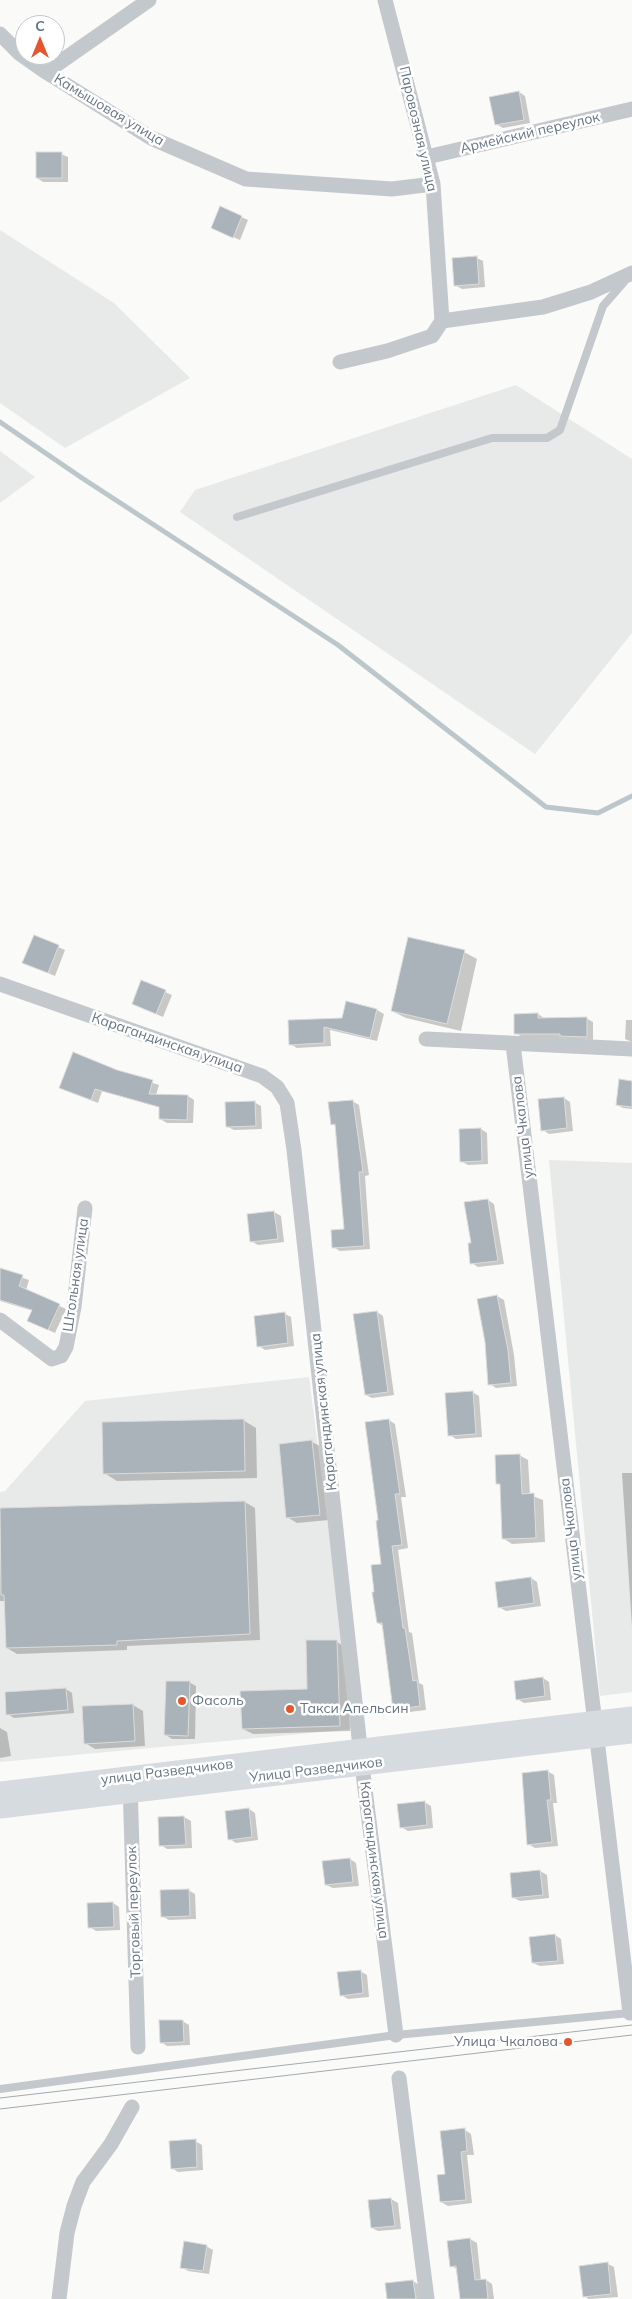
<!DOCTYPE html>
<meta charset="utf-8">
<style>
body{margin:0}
#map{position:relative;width:632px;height:2299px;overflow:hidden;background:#fafaf8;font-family:Mulish,sans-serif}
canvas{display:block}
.north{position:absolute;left:15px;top:15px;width:50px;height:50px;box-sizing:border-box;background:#fff;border:1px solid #c1c8cd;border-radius:50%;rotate:0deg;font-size:14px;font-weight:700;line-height:20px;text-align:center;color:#657683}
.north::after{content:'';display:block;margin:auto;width:18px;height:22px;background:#e4572e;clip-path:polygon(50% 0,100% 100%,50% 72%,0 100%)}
</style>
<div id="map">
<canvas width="632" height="2299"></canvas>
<div class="north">С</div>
</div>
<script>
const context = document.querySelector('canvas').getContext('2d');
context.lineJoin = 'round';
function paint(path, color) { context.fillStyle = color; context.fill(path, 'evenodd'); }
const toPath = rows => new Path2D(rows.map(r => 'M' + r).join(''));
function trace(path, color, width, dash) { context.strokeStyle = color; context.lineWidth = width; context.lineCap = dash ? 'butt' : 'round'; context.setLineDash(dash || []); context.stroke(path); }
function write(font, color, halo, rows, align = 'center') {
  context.font = font + ' Mulish,sans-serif'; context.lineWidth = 5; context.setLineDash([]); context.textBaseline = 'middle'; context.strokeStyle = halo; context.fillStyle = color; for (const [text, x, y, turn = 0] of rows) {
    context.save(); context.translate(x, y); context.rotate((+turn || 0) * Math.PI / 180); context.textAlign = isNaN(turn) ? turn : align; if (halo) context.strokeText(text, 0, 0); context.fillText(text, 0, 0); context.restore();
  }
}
const built = toPath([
 [0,230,114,303,190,378,65,448,0,403],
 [516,385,632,459,632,633,535,754,180,512,195,490],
 [0,451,35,477,0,503],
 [549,1160,632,1163,632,1692,600,1696],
 [309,1377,354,1729,0,1762,0,1492,5,1491,85,1401]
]);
const shadow = toPath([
 [519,92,525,96,530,123,503,128,496,124],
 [61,154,68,157,68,182,43,182,37,178],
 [221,208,248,220,240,240,219,231],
 [477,258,483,261,485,287,462,289,455,285],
 [35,937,65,950,55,976,24,963],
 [464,952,477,959,461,1031,406,1018,392,1011],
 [142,982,172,995,163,1017,133,1004],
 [347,1003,377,1010,384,1014,377,1041,330,1030,331,1046,297,1048,290,1044,289,1022,343,1019],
 [538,1014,544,1018,586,1018,593,1022,593,1040,522,1037,516,1033],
 [626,1020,632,1020,632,1042,625,1039],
 [116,1071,159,1085,156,1095,188,1096,194,1100,193,1123,167,1123,160,1119,161,1108,102,1091,98,1103,60,1088],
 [632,1082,632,1109,623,1108,617,1105],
 [564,1098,570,1102,573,1131,549,1134,543,1130],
 [352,1101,359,1105,369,1175,365,1176,370,1249,340,1251,333,1247,346,1230,337,1127,332,1124],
 [254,1102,261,1106,262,1129,234,1130,228,1127],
 [481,1129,487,1133,488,1164,468,1165,461,1161],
 [488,1200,494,1204,504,1264,478,1267,472,1263,472,1244],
 [274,1212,281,1216,284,1242,258,1245,251,1241],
 [0,1270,29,1280,26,1290,66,1309,55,1333,35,1324,33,1311,0,1301],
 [497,1296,504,1300,514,1355,517,1386,496,1388,490,1384],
 [377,1312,383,1316,394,1395,372,1398,366,1395],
 [285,1314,291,1317,294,1346,265,1350,259,1346],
 [472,1392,479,1396,482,1437,456,1439,450,1435],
 [243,1420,256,1428,257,1478,117,1481,104,1473],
 [389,1420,395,1424,406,1497,401,1497,408,1548,398,1550,409,1632,412,1633,419,1683,423,1685,426,1710,401,1713,394,1709,383,1626,378,1623,383,1565,379,1522],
 [312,1442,322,1447,329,1520,297,1523,287,1517],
 [519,1455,528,1460,530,1495,543,1500,545,1542,512,1544,503,1538,501,1485,497,1483],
 [622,1473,632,1473,632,1627],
 [245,1502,255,1508,260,1640,127,1646,127,1650,17,1654,7,1648,5,1601,0,1601,0,1509],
 [531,1578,537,1582,541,1606,506,1611,499,1607],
 [337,1642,347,1648,350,1731,253,1734,243,1729,308,1690],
 [543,1678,549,1682,551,1700,524,1703,517,1699],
 [189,1682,196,1686,195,1739,172,1739,166,1735],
 [66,1689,72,1693,74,1713,14,1718,8,1714],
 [133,1705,143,1711,145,1746,95,1749,85,1743,83,1707],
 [0,1728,7,1732,11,1756,0,1758],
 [547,1771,554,1775,557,1803,553,1803,558,1846,535,1848,528,1844],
 [424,1802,431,1806,433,1828,408,1831,401,1827],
 [249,1809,255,1813,258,1840,236,1843,230,1839],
 [184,1817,191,1821,192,1848,167,1849,161,1845,159,1818],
 [350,1859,356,1863,359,1886,333,1888,326,1885],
 [540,1871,547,1875,549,1898,520,1901,514,1898],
 [188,1890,195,1894,196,1919,169,1920,162,1916],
 [113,1903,119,1907,120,1930,96,1931,90,1927],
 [555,1935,561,1939,564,1964,540,1966,533,1963],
 [360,1971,367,1975,369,1997,348,1999,341,1995],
 [182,2021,189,2025,190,2045,167,2046,161,2042],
 [465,2130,471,2134,474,2155,467,2155,472,2203,448,2206,441,2202,446,2175],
 [195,2141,202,2145,203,2170,178,2172,172,2168],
 [391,2199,398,2203,401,2229,378,2231,372,2228,369,2201],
 [470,2239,477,2243,481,2281,486,2280,492,2284,494,2299,461,2299,458,2270,452,2266],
 [206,2246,213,2250,209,2274,188,2271,182,2267],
 [608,2264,614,2267,618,2297,589,2299,584,2296],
 [413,2281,419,2285,421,2299,389,2299]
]);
const stream = toPath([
 [0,422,82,478,338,645,546,807,598,813,632,796]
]);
const building = toPath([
 [519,91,524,120,495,125,489,97,519,91],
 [36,152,62,152,62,178,36,178,36,152],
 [220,206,242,216,233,238,211,228,220,206],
 [477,256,479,284,454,286,452,258,477,256],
 [34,935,59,945,48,973,22,963,34,935],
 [408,937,465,950,447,1024,391,1011,408,937],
 [141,980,166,990,156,1014,132,1004,141,980],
 [346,1001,377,1009,370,1038,324,1027,324,1043,289,1045,288,1020,342,1018,346,1001],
 [538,1013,538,1018,587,1017,587,1037,560,1036,560,1034,514,1034,514,1014,538,1013],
 [73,1052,117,1070,153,1080,149,1094,188,1095,187,1120,159,1119,159,1107,95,1089,91,1100,59,1088,73,1052],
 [619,1079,632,1081,632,1107,616,1105,619,1079],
 [564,1097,567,1128,541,1131,538,1099,564,1097],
 [353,1100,363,1172,359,1172,364,1246,332,1248,331,1230,344,1229,335,1124,331,1125,328,1102,353,1100],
 [255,1101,256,1126,226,1127,225,1102,255,1101],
 [481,1128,482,1161,460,1162,459,1129,481,1128],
 [488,1199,498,1261,470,1264,468,1243,471,1243,464,1202,488,1199],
 [274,1211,278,1239,250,1242,247,1214,274,1211],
 [0,1268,23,1275,19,1286,60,1304,48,1330,27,1321,32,1310,0,1300,0,1268],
 [497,1295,508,1350,511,1383,488,1385,485,1342,477,1299,497,1295],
 [377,1311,388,1392,365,1395,353,1314,377,1311],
 [285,1312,288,1343,257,1347,254,1316,285,1312],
 [473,1391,476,1434,448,1436,445,1393,473,1391],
 [244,1419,245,1471,103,1474,102,1422,244,1419],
 [389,1419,400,1494,395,1494,402,1545,392,1546,403,1628,405,1628,413,1681,417,1680,420,1706,393,1710,382,1623,377,1623,372,1592,374,1592,371,1565,381,1564,376,1521,378,1520,365,1422,389,1419],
 [312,1440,320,1515,286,1518,279,1444,312,1440],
 [520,1454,522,1494,534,1493,536,1538,502,1539,500,1484,496,1484,495,1455,520,1454],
 [245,1501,250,1634,117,1641,117,1645,6,1648,4,1595,1,1595,0,1508,245,1501],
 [531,1577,534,1603,498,1608,495,1582,531,1577],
 [306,1640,337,1640,340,1726,242,1729,240,1691,307,1689,306,1640],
 [543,1677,545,1696,516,1700,514,1681,543,1677],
 [166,1681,190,1681,188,1736,164,1735,166,1681],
 [66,1688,68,1710,6,1715,5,1692,66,1688],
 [133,1704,135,1741,84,1744,82,1706,133,1704],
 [548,1770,551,1800,547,1800,552,1842,527,1845,522,1773,548,1770],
 [425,1801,427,1825,400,1828,397,1804,425,1801],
 [249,1808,252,1837,228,1840,225,1811,249,1808],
 [184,1816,186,1845,159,1846,158,1817,184,1816],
 [350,1858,353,1882,325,1885,322,1861,350,1858],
 [540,1870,543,1895,512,1898,510,1873,540,1870],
 [189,1889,190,1916,161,1917,160,1890,189,1889],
 [113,1902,114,1927,88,1928,87,1903,113,1902],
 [555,1934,558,1961,532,1963,529,1937,555,1934],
 [361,1970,363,1993,340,1996,337,1972,361,1970],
 [159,2020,183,2020,184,2042,160,2043,159,2020],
 [465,2128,467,2151,461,2152,466,2200,440,2202,437,2175,445,2174,440,2131,465,2128],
 [196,2139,197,2167,171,2169,169,2141,196,2139],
 [391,2198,395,2226,371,2228,368,2200,391,2198],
 [470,2238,475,2280,486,2279,488,2299,460,2299,456,2266,450,2267,447,2241,470,2238],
 [184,2241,207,2245,203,2271,180,2268,184,2241],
 [608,2262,611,2294,583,2297,579,2266,608,2262],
 [413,2280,416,2299,387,2299,385,2283,413,2280]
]);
const lane = toPath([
 [237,517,492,438,547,438,560,430,603,306,624,282],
 [0,2089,396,2035,630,2013]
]);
const street = toPath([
 [385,0,433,184,442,321],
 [0,34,19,53,46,72,151,138,246,179,392,189,433,184],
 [46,72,149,0],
 [427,157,632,109],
 [340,362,387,351,432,336,442,321,543,307,591,292,632,273],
 [0,984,262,1076,277,1087,287,1103,294,1150,362,1765,396,2035],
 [426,1039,632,1049],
 [513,1044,630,2013],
 [0,1320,52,1359,61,1356,66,1347,74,1307,85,1208],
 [130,1783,138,2047],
 [399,2078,427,2299],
 [59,2299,67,2233,74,2206,83,2182,111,2144,132,2107]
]);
const secondary = toPath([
 [0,1792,632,1717],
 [0,1808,632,1733]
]);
const tram = toPath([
 [0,2098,632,2025],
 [0,2109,632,2035]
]);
const markers = [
 [182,1701,5,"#e4572e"],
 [290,1709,5,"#e4572e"],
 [568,2042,5,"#e4572e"]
];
const streetNames = [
 ["Камышовая улица",109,110,31],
 ["Паровозная улица",418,129,77],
 ["Армейский переулок",530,133,-13],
 ["Карагандинская улица",167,1043,19],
 ["улица Чкалова",523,1127,-97],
 ["Штольная улица",76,1275,-82],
 ["Карагандинская улица",324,1412,-96],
 ["улица Чкалова",571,1529,-97],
 ["Улица Разведчиков",316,1770,-7],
 ["улица Разведчиков",167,1772,-7],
 ["Карагандинская улица",374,1860,83],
 ["Торговый переулок",134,1912,-92]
];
const poiNames = [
 ["Фасоль",192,1701],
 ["Такси Апельсин",300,1709],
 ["Улица Чкалова",558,2042,"right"]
];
paint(built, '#e8e9e9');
paint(shadow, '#0003');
trace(stream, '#bbc7cb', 5);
paint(building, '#aab3b9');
trace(building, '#dcdcda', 1);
trace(lane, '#c3c8cc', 8);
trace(street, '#c3c8cc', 15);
trace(secondary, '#d6dbdf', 21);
trace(tram, '#a2aab0', 1);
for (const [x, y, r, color] of markers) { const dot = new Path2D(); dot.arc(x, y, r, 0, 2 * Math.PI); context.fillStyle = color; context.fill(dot); trace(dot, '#fff', 2); }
write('14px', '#657683', '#fff', streetNames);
write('14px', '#657683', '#fff', poiNames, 'left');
</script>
